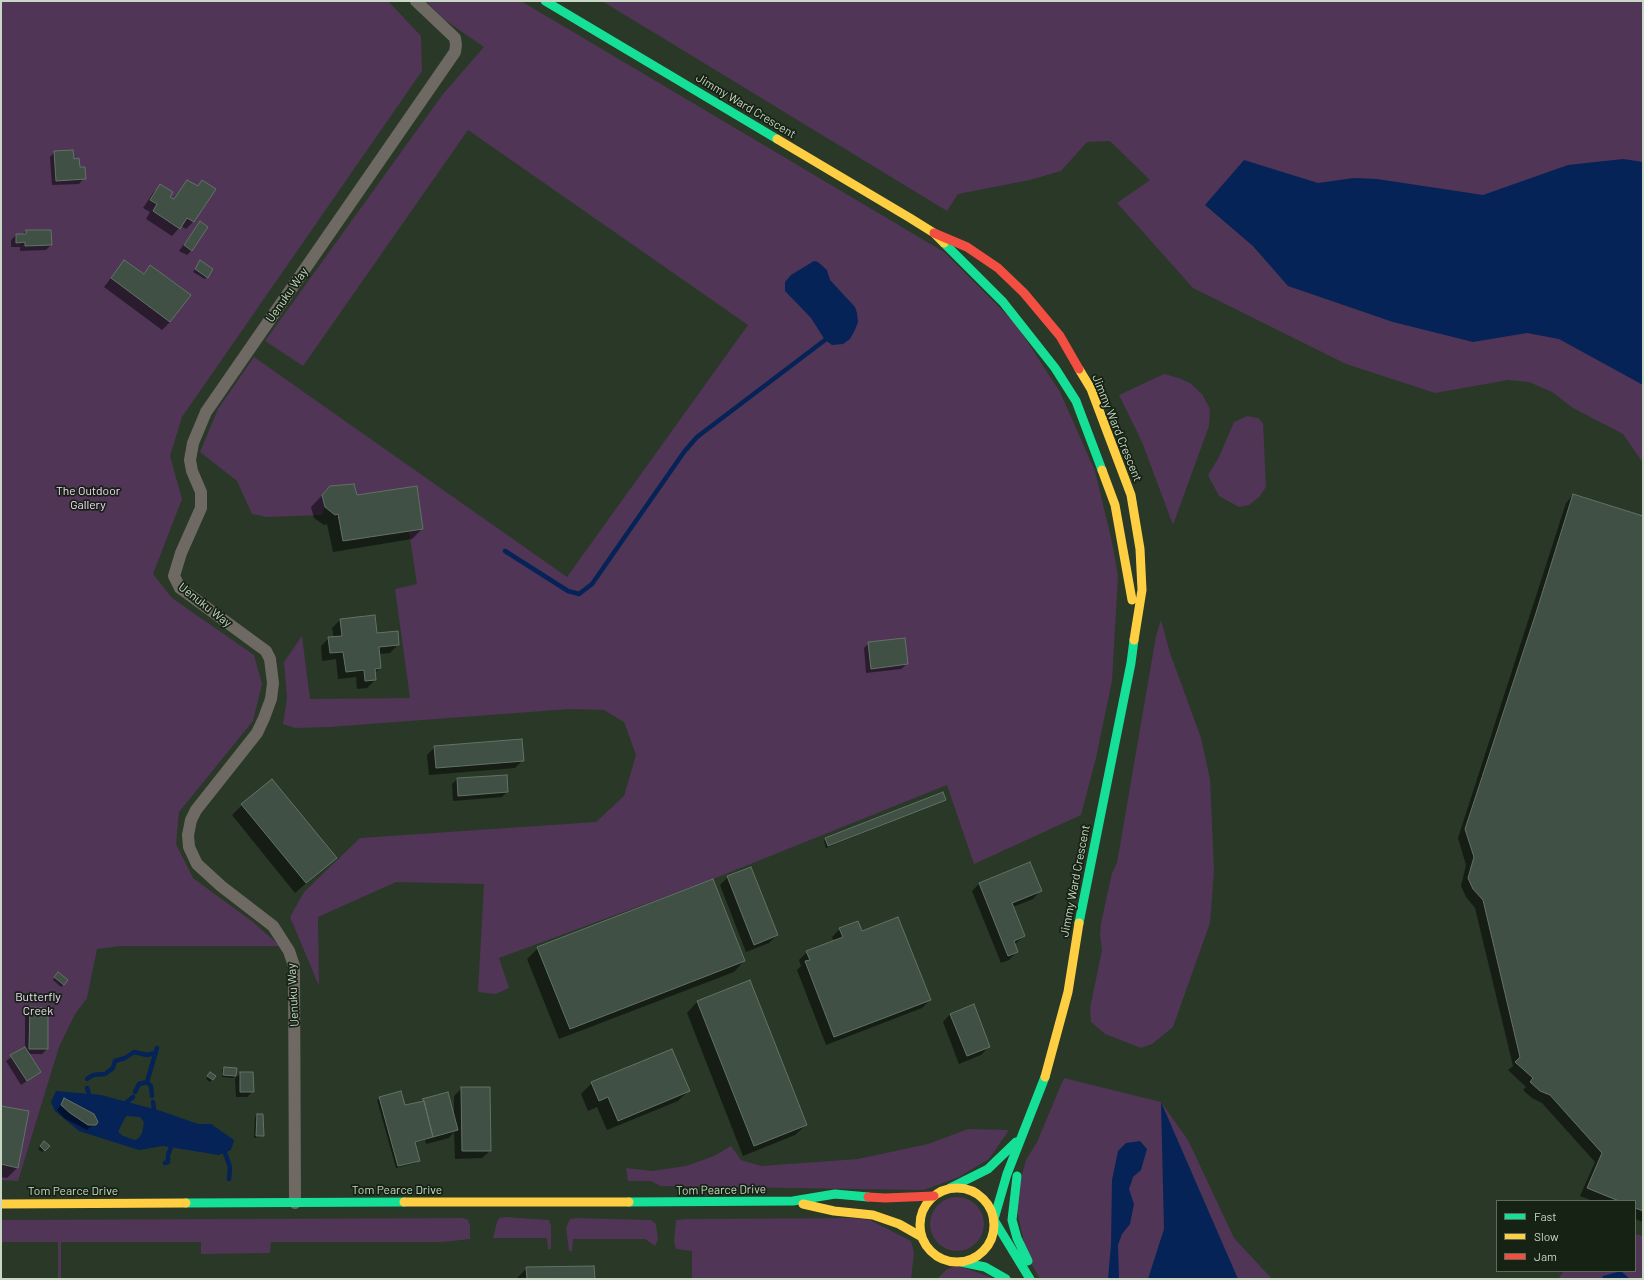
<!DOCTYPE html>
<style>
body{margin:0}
#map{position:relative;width:1644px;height:1280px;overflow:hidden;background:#293827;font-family:Barlow,sans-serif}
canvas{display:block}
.frame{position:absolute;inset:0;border:2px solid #c8d8c5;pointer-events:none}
.legend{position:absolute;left:1496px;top:1200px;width:140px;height:72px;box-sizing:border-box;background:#162214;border:1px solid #5d6b5b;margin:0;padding:5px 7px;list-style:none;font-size:12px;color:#c8d8c5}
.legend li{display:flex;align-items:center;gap:8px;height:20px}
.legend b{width:20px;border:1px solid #5d6b5b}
</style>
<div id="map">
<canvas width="1644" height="1280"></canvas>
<div class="frame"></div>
<ul class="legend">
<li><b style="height:5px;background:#16e098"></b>Fast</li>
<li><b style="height:5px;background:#ffcf43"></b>Slow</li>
<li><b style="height:5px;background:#f24e42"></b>Jam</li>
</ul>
</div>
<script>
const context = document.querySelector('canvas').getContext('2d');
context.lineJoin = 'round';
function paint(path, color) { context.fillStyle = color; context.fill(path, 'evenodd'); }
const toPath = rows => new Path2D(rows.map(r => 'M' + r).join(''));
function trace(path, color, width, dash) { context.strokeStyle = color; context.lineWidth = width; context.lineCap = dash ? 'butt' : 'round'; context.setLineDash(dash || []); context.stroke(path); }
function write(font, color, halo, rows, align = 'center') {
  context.font = font + ' Barlow,sans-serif'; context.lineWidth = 3.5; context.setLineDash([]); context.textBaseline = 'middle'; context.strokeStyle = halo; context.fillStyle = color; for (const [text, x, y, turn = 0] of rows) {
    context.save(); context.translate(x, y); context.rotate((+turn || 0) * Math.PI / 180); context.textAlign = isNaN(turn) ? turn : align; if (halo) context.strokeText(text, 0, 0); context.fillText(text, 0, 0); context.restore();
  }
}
const green = toPath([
 [1,1,388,1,421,36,422,71,182,417,170,456,182,499,153,574,172,598,254,655,262,684,253,721,179,812,176,844,193,878,253,922,280,946,121,946,97,949,87,998,75,1014,59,1047,18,1181,1,1180],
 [426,1,521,1,944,252,1016,324,1060,392,1095,471,1112,542,1118,576,1112,681,1096,758,1081,815,974,864,947,785,713,879,499,958,509,988,496,994,478,992,484,884,396,882,318,917,319,986,290,917,304,892,360,838,596,822,624,796,636,755,624,722,604,710,570,709,329,727,295,728,283,724,287,698,284,662,302,636,310,699,410,698,395,589,417,584,409,531,423,529,417,487,357,495,354,484,330,486,322,495,325,507,322,515,267,517,252,514,237,481,200,452,218,409,254,357,567,577,748,325,468,130,303,366,265,341,443,94,484,47,445,20],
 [602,1,1643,1,1643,463,1623,434,1573,408,1552,392,1529,382,1508,380,1435,393,1346,364,1193,288,1117,203,1150,180,1110,141,1087,142,1061,171,1030,180,958,194,947,211],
 [1209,208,1257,240,1285,282,1253,246],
 [1164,374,1179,378,1190,383,1202,394,1210,409,1209,426,1173,525,1142,442,1119,395],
 [1247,416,1258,418,1263,423,1266,487,1259,497,1249,505,1239,507,1219,496,1208,475,1219,457,1234,422],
 [1161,620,1170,653,1201,738,1210,779,1214,871,1210,923,1173,1027,1152,1044,1141,1048,1105,1034,1091,1022,1090,1008,1102,950,1100,935,1101,923,1112,873,1117,863,1156,636],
 [1064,1078,1161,1102,1188,1140,1234,1238,1272,1279,1040,1279,1027,1256,1017,1211,1019,1186,1026,1160,1037,1142],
 [968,1129,1009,1130,989,1159,959,1177,924,1190,660,1186,651,1181,628,1181,626,1168,652,1171,686,1166,714,1156,731,1146,741,1160,761,1166,858,1159,928,1144],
 '930 1224a27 27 0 1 1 54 0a27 27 0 1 1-54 0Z',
 [505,1217,549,1220,551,1226,551,1249,548,1249,547,1238,493,1238,497,1222,499,1218],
 [463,1218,468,1220,470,1225,470,1239,442,1242,271,1242,270,1253,201,1254,201,1242,61,1242,61,1279,58,1279,58,1242,1,1242,1,1220],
 [576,1218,651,1220,656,1224,658,1239,655,1246,645,1239,573,1239,572,1251,569,1251,566,1228,570,1219],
 [852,1218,870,1220,911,1241,914,1253,911,1279,692,1279,692,1251,676,1249,674,1241,676,1220,687,1219],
 [1635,1234,1643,1236,1643,1279,1558,1279,1564,1271,1635,1271],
 [952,1267,962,1267,996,1279,937,1279,946,1270]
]);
const water = toPath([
 [1623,159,1643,162,1643,385,1559,339,1527,333,1473,342,1393,322,1288,286,1253,246,1205,205,1244,160,1318,183,1354,178,1377,179,1483,195,1568,165],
 [814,261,818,262,827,270,830,280,855,307,857,313,858,322,855,330,850,339,843,344,832,345,825,340,811,318,785,291,785,282,791,275],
 [56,1091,101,1095,161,1111,198,1124,211,1124,234,1140,231,1150,219,1155,163,1146,139,1150,79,1131,55,1111,51,1102],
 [64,1098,94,1114,98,1122,97,1125,88,1124,70,1113,61,1105],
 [126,1116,140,1117,144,1122,142,1133,139,1138,135,1140,123,1136,118,1132],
 [1161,1102,1238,1279,1148,1279,1164,1229],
 [1140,1141,1147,1149,1141,1170,1133,1177,1129,1189,1134,1204,1130,1224,1122,1234,1118,1245,1119,1279,1108,1279,1111,1244,1112,1180,1118,1151,1126,1143],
 [1621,1271,1630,1279,1602,1279,1603,1276]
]);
const shadow = toPath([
 [55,152,73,160,84,178,79,184,52,185,50,157],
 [188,181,193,222,186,229,181,226,172,236,146,219,150,212,143,208,153,193,161,185,173,199],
 [200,222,192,250,187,255,179,251],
 [26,231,51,245,46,250,20,251,20,247,11,247,11,240,16,235,22,235],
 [124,261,143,274,150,267,170,322,162,330,104,287],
 [198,264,207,277,205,279,193,272],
 [330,487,356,497,422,529,412,539,333,552,327,524,324,525,314,518,311,507],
 [1573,495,1643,518,1643,1222,1635,1219,1635,1201,1593,1201,1580,1196,1595,1162,1542,1103,1532,1098,1523,1090,1526,1087,1508,1070,1513,1066,1475,908,1466,897,1461,886,1466,865,1458,838,1566,503],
 [340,620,398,645,390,653,379,654,380,668,374,674,375,680,367,688,357,689,356,677,338,679,336,659,322,661,321,646,329,638,334,638,332,628],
 [869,643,907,664,901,669,866,673,864,648],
 [435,747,523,760,515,768,429,775,427,755],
 [506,776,507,792,502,797,453,801,452,784,457,779],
 [945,800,826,848,824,841,826,839],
 [242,805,335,858,295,893,232,815],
 [728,877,777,935,769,943,746,952,720,885],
 [980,883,1040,891,1033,899,1013,907,1024,936,1014,945,1017,952,1009,960,1001,963,972,891],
 [840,929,861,933,930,1000,922,1008,826,1045,797,970,801,966,799,960,807,952,834,942,832,937],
 [538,948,744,961,734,972,559,1039,527,959],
 [56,976,67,981,61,987,53,980],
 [749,982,806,1125,795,1135,743,1156,687,1013,697,1002],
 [30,1008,47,1009,47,1049,42,1054,28,1054,40,1072,21,1085,6,1061,25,1048,25,1013],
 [950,1014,989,1047,981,1055,959,1064,943,1022],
 [224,1068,235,1076,233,1078,222,1077,222,1070],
 [241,1073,252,1092,247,1097,236,1097,235,1078],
 [208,1076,213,1079,210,1082,206,1079],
 [592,1083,688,1091,678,1101,607,1130,597,1107,588,1111,581,1094],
 [462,1088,490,1151,482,1158,455,1159,454,1132,449,1138,426,1144,425,1140,414,1143,419,1160,416,1163,396,1168,377,1100,380,1098,405,1107,421,1102,424,1100,454,1117,454,1096],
 [65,1099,97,1121,87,1130,64,1118,57,1110],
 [1,1107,18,1167,7,1178,1,1177],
 [257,1115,263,1135,260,1137,254,1138,255,1117],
 [44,1142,48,1146,42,1152,38,1149],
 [527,1268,594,1279,516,1279]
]);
const stream = toPath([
 [505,551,568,591,579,594,592,584,684,452,697,437,825,340],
 [87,1079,93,1075,105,1074,113,1068,115,1061,125,1058,134,1052,147,1055,156,1053],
 [87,1088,89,1094],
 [135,1092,139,1084,147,1082],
 [152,1096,151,1086,147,1082,157,1048],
 [127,1102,133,1097],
 [153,1102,154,1109],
 [225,1153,230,1167,229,1179],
 [168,1155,171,1147],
 [165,1163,168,1162,168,1157]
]);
const building = toPath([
 [73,150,74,159,79,158,80,167,85,167,86,179,56,181,54,151,73,150],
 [187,180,198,186,202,180,216,189,194,222,187,218,180,229,153,211,157,204,150,200,160,184,173,192,170,197,174,199,187,180],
 [200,221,208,227,192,251,184,245,200,221],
 [26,230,51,230,52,245,25,246,25,242,16,243,16,234,26,234,26,230],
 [124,260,144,274,150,265,191,295,170,322,111,278,124,260],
 [200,260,213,269,208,278,195,269,200,260],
 [354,484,357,495,417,486,423,529,343,541,338,514,335,515,325,507,322,495,330,486,354,484],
 [1573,494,1643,516,1643,1211,1635,1208,1635,1201,1619,1201,1587,1188,1602,1153,1550,1095,1540,1091,1530,1082,1533,1078,1515,1062,1520,1057,1483,900,1473,889,1468,878,1474,857,1465,829,1536,613,1573,494],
 [375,615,377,633,398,631,399,645,379,647,381,668,375,669,376,680,365,681,364,670,346,672,343,652,330,653,328,637,342,636,340,619,375,615],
 [905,638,908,664,871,669,868,642,905,638],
 [522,739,524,761,436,768,434,746,522,739],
 [507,775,508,792,458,796,457,778,507,775],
 [272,779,337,858,306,883,241,804,272,779],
 [943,792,946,800,828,846,825,838,943,792],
 [1030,862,1042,891,1012,903,1025,936,1014,941,1018,952,1008,956,979,883,1030,862],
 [751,867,778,935,754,945,727,876,751,867],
 [713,879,745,961,570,1029,537,947,713,879],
 [898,917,931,1000,834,1037,805,961,810,960,806,951,843,937,839,928,858,921,862,931,898,917],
 [58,972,68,980,64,985,54,977,58,972],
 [750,980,807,1125,754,1146,697,1001,750,980],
 [974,1004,990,1047,967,1056,950,1014,974,1004],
 [30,1007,48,1008,48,1049,29,1049,30,1007],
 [25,1047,41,1072,27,1081,10,1055,25,1047],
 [672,1049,690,1091,618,1121,608,1097,599,1101,591,1082,672,1049],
 [224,1067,237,1068,236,1076,223,1075,224,1067],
 [210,1072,216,1076,213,1080,207,1076,210,1072],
 [240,1072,253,1072,254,1092,240,1092,240,1072],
 [461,1087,490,1087,491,1151,462,1151,461,1087],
 [401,1091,405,1105,424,1101,433,1137,415,1142,420,1161,398,1166,379,1097,401,1091],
 [448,1092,458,1130,433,1137,424,1101,422,1099,448,1092],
 [64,1098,94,1114,98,1122,96,1125,88,1125,70,1113,61,1105,64,1098],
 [1,1106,29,1111,18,1168,1,1164,1,1106],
 [257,1114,263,1114,264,1136,256,1136,257,1114],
 [44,1141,50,1146,45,1151,40,1146,44,1141],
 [594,1266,595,1279,527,1279,526,1267,594,1266]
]);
const street = toPath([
 [295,1203,294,966,289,951,273,926,221,886,197,864,189,847,188,835,191,820,196,810,257,733,264,718,271,699,273,683,270,659,266,651,180,588,174,576,181,553,201,508,201,492,192,471,190,460,193,443,206,412,455,52,456,45,455,38,416,1]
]);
const fast = toPath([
 [545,1,777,139],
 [944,243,1003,302,1055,368,1076,401,1102,470],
 [1079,923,1131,663,1134,640],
 [1017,1176,1012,1220,1017,1238,1028,1261],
 [950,1188,988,1169,1016,1142],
 [629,1202,793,1201,835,1194,868,1197],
 [186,1203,404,1202],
 [994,1219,1007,1174,1045,1077],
 [994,1220,1030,1279],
 [961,1262,985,1267,1006,1279]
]);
const slow = toPath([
 [777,139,910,218,934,233,944,243],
 [1079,369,1091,389,1131,495,1140,549,1142,590,1134,640],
 [1102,470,1115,505,1132,600],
 [1045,1077,1068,992,1079,923],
 '920 1225a37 37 0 1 1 74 0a37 37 0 1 1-74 0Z',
 [404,1202,629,1202],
 [1,1204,186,1203],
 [803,1204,834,1211,873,1215,899,1224,922,1237]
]);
const jam = toPath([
 [934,233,967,247,998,268,1024,293,1060,336,1079,369],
 [868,1197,885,1198,934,1196]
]);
const streetNames = [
 ["Jimmy Ward Crescent",746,106,31],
 ["Uenuku Way",287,295,-55],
 ["Jimmy Ward Crescent",1117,428,68],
 ["Uenuku Way",205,605,38],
 ["Jimmy Ward Crescent",1075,881,-79],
 ["Uenuku Way",293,995,-93],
 ["Tom Pearce Drive",397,1190],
 ["Tom Pearce Drive",721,1190,-1],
 ["Tom Pearce Drive",73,1191]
];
const parkNames = [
 ["The Outdoor",88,491],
 ["Gallery",88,505],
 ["Butterfly",38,997],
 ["Creek",38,1011]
];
paint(green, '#503556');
paint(water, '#052357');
paint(shadow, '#0007');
trace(stream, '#052357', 4.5);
paint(building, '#415044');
trace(building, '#627266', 1);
trace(street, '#6f6964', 12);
trace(fast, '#16e098', 9);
trace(slow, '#ffcf43', 9);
trace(jam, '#f24e42', 9);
write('12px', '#c8d8c5', '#162214', streetNames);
write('12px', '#f5d7fb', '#162214', parkNames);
</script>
